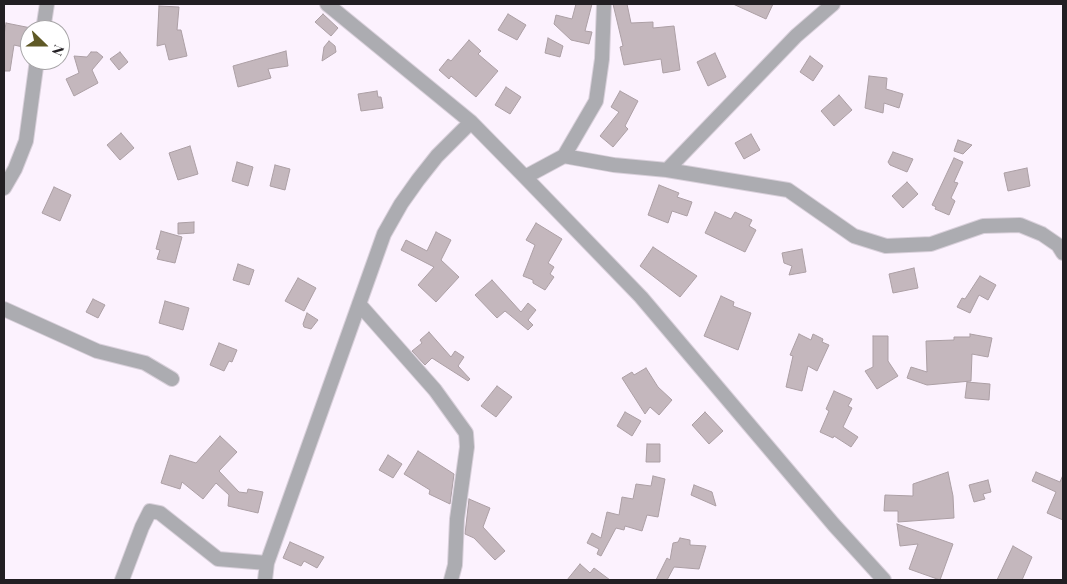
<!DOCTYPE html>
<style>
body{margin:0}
#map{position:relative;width:1067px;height:584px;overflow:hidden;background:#fcf2fe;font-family:"Playfair Display",serif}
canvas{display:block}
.frame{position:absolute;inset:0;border:5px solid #221f23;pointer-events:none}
.north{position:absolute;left:20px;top:20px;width:50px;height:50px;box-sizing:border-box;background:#fff;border:1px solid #a7a5a7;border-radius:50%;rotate:112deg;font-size:14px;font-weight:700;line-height:20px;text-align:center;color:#221f23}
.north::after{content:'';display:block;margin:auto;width:18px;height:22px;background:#5f5926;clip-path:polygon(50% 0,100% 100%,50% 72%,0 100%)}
</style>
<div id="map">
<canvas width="1067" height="584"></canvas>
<div class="frame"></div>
<div class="north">N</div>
</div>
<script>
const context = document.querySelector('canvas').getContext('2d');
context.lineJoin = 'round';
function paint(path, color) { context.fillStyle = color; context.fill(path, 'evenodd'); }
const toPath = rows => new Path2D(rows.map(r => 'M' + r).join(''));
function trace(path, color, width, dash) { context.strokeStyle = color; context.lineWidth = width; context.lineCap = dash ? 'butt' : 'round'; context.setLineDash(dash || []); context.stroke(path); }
const building = toPath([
 [576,4,592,4,585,31,592,32,589,44,571,40,554,24,556,15,572,19,576,4],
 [613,4,627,4,631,23,653,22,653,28,674,26,680,70,663,73,661,59,624,65,620,47,623,46,613,4],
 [733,4,773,4,766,19,733,4],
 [159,6,179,7,177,30,181,30,187,56,169,60,165,44,157,46,159,6],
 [323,14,338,28,331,36,315,22,323,14],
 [508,14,526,25,517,40,498,30,508,14],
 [6,23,31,28,27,48,14,45,10,71,4,71,4,35,6,23],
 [548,38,563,46,560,57,545,53,548,38],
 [469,40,481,51,478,54,498,71,476,97,451,76,449,79,439,70,448,59,451,61,469,40],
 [329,41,335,46,336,52,322,61,324,47,329,41],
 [286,51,288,66,268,69,271,78,238,87,233,66,286,51],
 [91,52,97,52,103,57,92,70,98,83,74,96,66,79,79,73,74,56,87,57,91,52],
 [120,52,128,62,119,70,110,59,120,52],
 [715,53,726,77,708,86,697,62,715,53],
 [810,56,823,66,813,81,800,72,810,56],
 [869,76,887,78,886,89,903,94,899,108,884,103,883,113,865,108,869,76],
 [506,87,521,97,510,114,495,105,506,87],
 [377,91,378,97,381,97,383,108,361,111,358,94,377,91],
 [620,91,638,101,625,126,628,129,613,147,600,136,619,112,611,107,620,91],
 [839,95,852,110,834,126,821,111,839,95],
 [121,133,134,148,120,160,107,145,121,133],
 [751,134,760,150,744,159,735,143,751,134],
 [958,140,972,145,963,154,954,151,958,140],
 [190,146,198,174,178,180,169,153,190,146],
 [893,152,913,159,907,172,890,165,888,162,893,152],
 [954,158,963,162,954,182,958,183,951,198,955,201,949,215,935,209,936,207,932,205,954,158],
 [237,162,253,167,248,186,232,181,237,162],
 [275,165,290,169,285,190,270,186,275,165],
 [1027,168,1030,186,1008,191,1004,173,1027,168],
 [907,182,918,194,903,208,892,196,907,182],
 [659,185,679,193,677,197,692,202,687,216,672,211,668,223,648,215,659,185],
 [54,187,71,195,60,221,42,213,54,187],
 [715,212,731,219,735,212,752,220,749,226,756,230,745,252,705,233,715,212],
 [194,222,194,233,178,234,178,223,194,222],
 [536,223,562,239,548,263,554,267,550,274,554,277,545,290,533,283,533,280,523,276,535,245,526,240,536,223],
 [161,231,182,237,175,263,157,259,160,250,156,249,161,231],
 [436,232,451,240,441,260,459,277,436,302,418,285,434,267,401,250,406,240,427,251,436,232],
 [653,247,697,276,680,297,640,266,653,247],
 [802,249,806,272,789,275,792,266,784,263,782,253,802,249],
 [238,264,254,270,249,285,233,280,238,264],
 [914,268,918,288,893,293,889,274,914,268],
 [980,276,996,285,988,300,979,295,970,313,957,307,962,298,965,299,980,276],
 [298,278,316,288,304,311,285,301,298,278],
 [492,280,521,312,528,303,536,310,528,320,533,325,528,330,505,311,497,318,475,295,492,280],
 [721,296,734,302,733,306,751,313,738,350,704,336,721,296],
 [93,299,105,305,98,318,86,312,93,299],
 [165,301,189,308,183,330,159,323,165,301],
 [307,313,318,320,311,329,304,327,303,324,307,313],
 [429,332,451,357,455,351,464,357,458,366,470,379,468,381,432,358,425,365,412,351,422,343,420,340,429,332],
 [799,334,811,340,813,334,823,339,822,342,829,345,817,371,808,366,802,391,786,387,793,356,790,355,799,334],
 [970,334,992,338,988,357,972,354,971,381,927,385,907,378,911,367,927,372,926,341,954,340,954,337,970,337,970,334],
 [873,336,888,336,888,361,898,376,877,389,865,371,873,367,873,336],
 [219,343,237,350,232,362,229,361,224,371,210,365,219,343],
 [646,368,658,387,672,400,659,415,650,407,645,414,622,378,632,372,634,375,646,368],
 [967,382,990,384,989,400,965,398,967,382],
 [497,386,512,397,496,417,481,406,497,386],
 [834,391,852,399,848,406,852,408,843,427,858,437,851,447,834,436,833,438,820,432,829,411,826,409,834,391],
 [625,412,641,421,632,436,617,426,625,412],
 [705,412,723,431,709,444,692,425,705,412],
 [220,436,237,452,219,471,239,492,247,493,248,489,263,492,258,513,228,506,229,495,216,483,203,499,182,482,180,489,161,483,170,455,196,463,220,436],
 [647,444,660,444,660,462,646,462,647,444],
 [418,451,454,474,450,504,429,494,430,490,404,474,418,451],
 [388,455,402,464,393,478,379,470,388,455],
 [948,472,953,496,954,518,898,522,898,511,884,511,885,495,913,496,913,484,948,472],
 [1036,472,1060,482,1063,475,1063,520,1047,513,1056,492,1032,481,1036,472],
 [653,476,665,479,658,517,647,515,642,531,625,526,624,530,616,528,601,556,597,554,599,549,587,543,592,533,601,538,607,512,619,515,622,497,633,499,636,484,651,486,653,476],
 [988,480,991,492,983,494,985,499,974,502,969,485,988,480],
 [694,485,712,492,716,506,691,495,694,485],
 [469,499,490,508,483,527,505,551,495,560,474,538,465,534,469,499],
 [897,524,953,544,940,580,909,569,918,544,900,546,897,524],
 [680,538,690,540,690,545,706,546,699,569,674,567,667,580,656,580,667,558,670,560,673,543,678,542,680,538],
 [290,542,324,557,317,568,304,561,301,566,283,558,290,542],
 [1013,546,1032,557,1022,580,997,580,1013,546],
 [580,564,590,573,594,568,610,580,567,580,580,564]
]);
const minor = toPath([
 [327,4,471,122,525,177,641,297,834,525,884,580],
 [43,30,47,4],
 [564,156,596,101,602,59,604,4],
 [667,170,788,190,854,236,886,246,931,244,983,226,1020,225,1042,234,1058,245,1063,253],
 [525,177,564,156,614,165,667,170,796,36,833,4],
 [4,188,15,169,26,141,37,60],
 [359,304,435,390,466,433,467,447,457,519,455,565,451,580],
 [4,309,97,351,145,363,172,379],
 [122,580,142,527,150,511,160,513,218,559,267,563],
 [265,580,267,563,384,234,401,204,418,180,437,156,471,122]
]);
paint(building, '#c4b7bd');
trace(building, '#ac9fa5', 1);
trace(minor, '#d9d0db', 16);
trace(minor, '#acacb1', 14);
</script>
